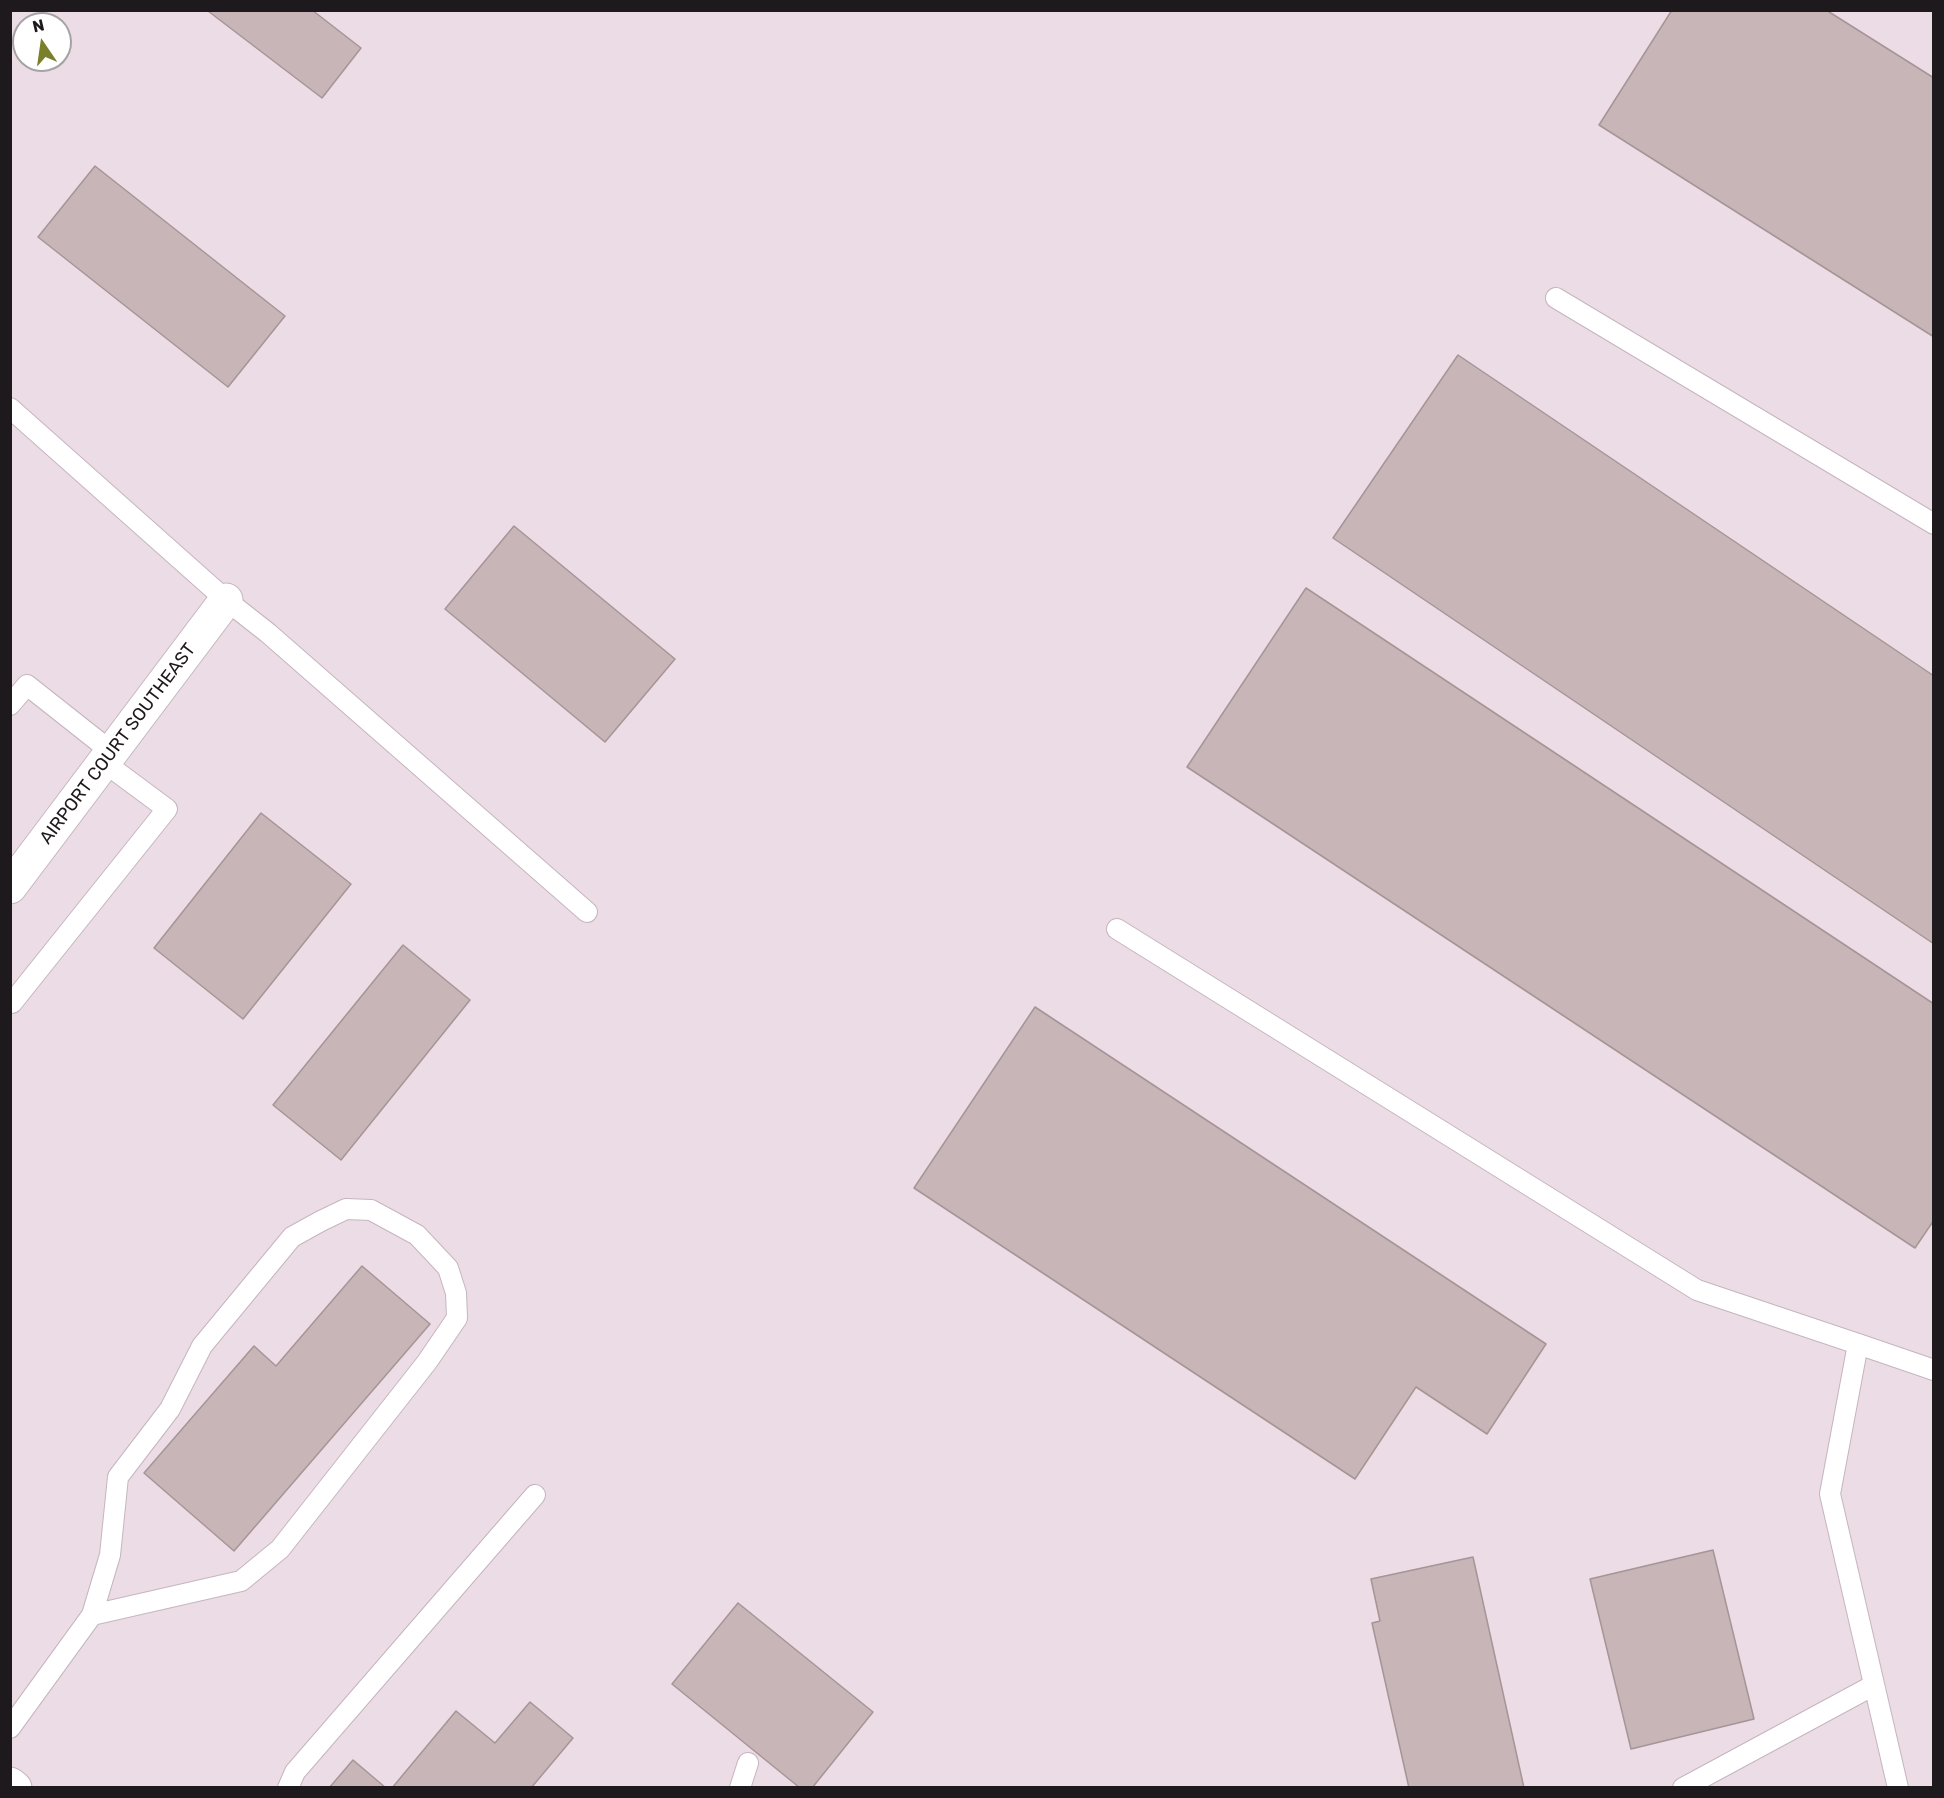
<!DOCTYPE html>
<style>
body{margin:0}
#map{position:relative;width:1944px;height:1798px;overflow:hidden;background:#ecdce5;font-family:Rubik,sans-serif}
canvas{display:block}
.frame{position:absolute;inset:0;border:12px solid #1e191c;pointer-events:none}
.north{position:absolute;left:12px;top:12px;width:60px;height:60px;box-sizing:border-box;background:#fff;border:2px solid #a5a3a4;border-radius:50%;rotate:347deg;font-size:16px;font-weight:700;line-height:24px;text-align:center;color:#1e191c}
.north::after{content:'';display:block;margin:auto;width:21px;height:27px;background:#797f2a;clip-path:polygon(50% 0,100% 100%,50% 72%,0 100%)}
</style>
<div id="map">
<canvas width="1944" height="1798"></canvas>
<div class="frame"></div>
<div class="north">N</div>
</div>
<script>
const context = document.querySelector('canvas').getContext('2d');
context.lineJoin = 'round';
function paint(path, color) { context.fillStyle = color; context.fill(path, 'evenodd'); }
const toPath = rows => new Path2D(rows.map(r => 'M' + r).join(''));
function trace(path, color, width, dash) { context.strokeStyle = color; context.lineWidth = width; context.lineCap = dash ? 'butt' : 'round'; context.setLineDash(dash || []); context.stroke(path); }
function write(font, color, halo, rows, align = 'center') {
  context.font = font + ' Rubik,sans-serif'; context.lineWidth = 6; context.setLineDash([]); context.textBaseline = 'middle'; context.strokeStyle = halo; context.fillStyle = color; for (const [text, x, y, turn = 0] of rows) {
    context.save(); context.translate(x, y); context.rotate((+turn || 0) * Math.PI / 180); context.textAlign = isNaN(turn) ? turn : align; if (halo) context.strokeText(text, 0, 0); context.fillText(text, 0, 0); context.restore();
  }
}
const building = toPath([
 [312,10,361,48,322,98,208,11,312,10],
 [1672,10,1826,10,1934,78,1934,337,1599,125,1672,10],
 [95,166,285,316,228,387,38,237,95,166],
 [1458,355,1934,676,1934,944,1333,538,1458,355],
 [514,526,675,659,605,742,445,609,514,526],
 [1306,588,1934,1004,1934,1220,1915,1248,1187,767,1306,588],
 [261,813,351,884,243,1019,154,948,261,813],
 [403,945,470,1000,341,1160,273,1105,403,945],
 [1035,1007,1546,1344,1487,1434,1416,1387,1355,1479,914,1188,1035,1007],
 [362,1266,430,1324,234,1551,144,1473,254,1346,276,1366,362,1266],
 [1713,1550,1754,1719,1631,1749,1590,1579,1713,1550],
 [1473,1557,1524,1788,1409,1788,1372,1623,1380,1621,1371,1579,1473,1557],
 [738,1603,873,1712,812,1788,800,1788,672,1684,738,1603],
 [530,1702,573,1738,531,1788,392,1788,456,1711,495,1743,530,1702],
 [353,1760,386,1788,329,1788,353,1760]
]);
const lane = toPath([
 [1556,298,1934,524],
 [10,408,226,600,268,633,587,912],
 [10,705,27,685,113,753],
 [1117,929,1697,1290,1858,1344],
 [10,1001,12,1003,167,809,105,763],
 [10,1728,92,1615,110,1555,118,1477,170,1409,202,1346,292,1237,321,1221,346,1209,371,1210,417,1235,448,1268,456,1293,457,1318,427,1362,280,1549,241,1581,92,1615],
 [288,1788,295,1772,535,1495],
 [740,1788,748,1763],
 [1683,1788,1874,1685],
 [1898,1788,1830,1494,1858,1344,1934,1370]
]);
const street = toPath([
 [10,887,226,600]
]);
const secondary = toPath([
 [10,1784,15,1788]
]);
const streetNames = [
 ["AIRPORT COURT SOUTHEAST",118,744,-53]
];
paint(building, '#c7b5b7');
trace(building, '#a69496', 1.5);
trace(lane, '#c5b5be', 22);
trace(street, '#c5b5be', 35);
trace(secondary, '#c5b5be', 35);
trace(lane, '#fff', 20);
trace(street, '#fff', 33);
trace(secondary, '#fff', 33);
write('18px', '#1e191c', '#fff', streetNames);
</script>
